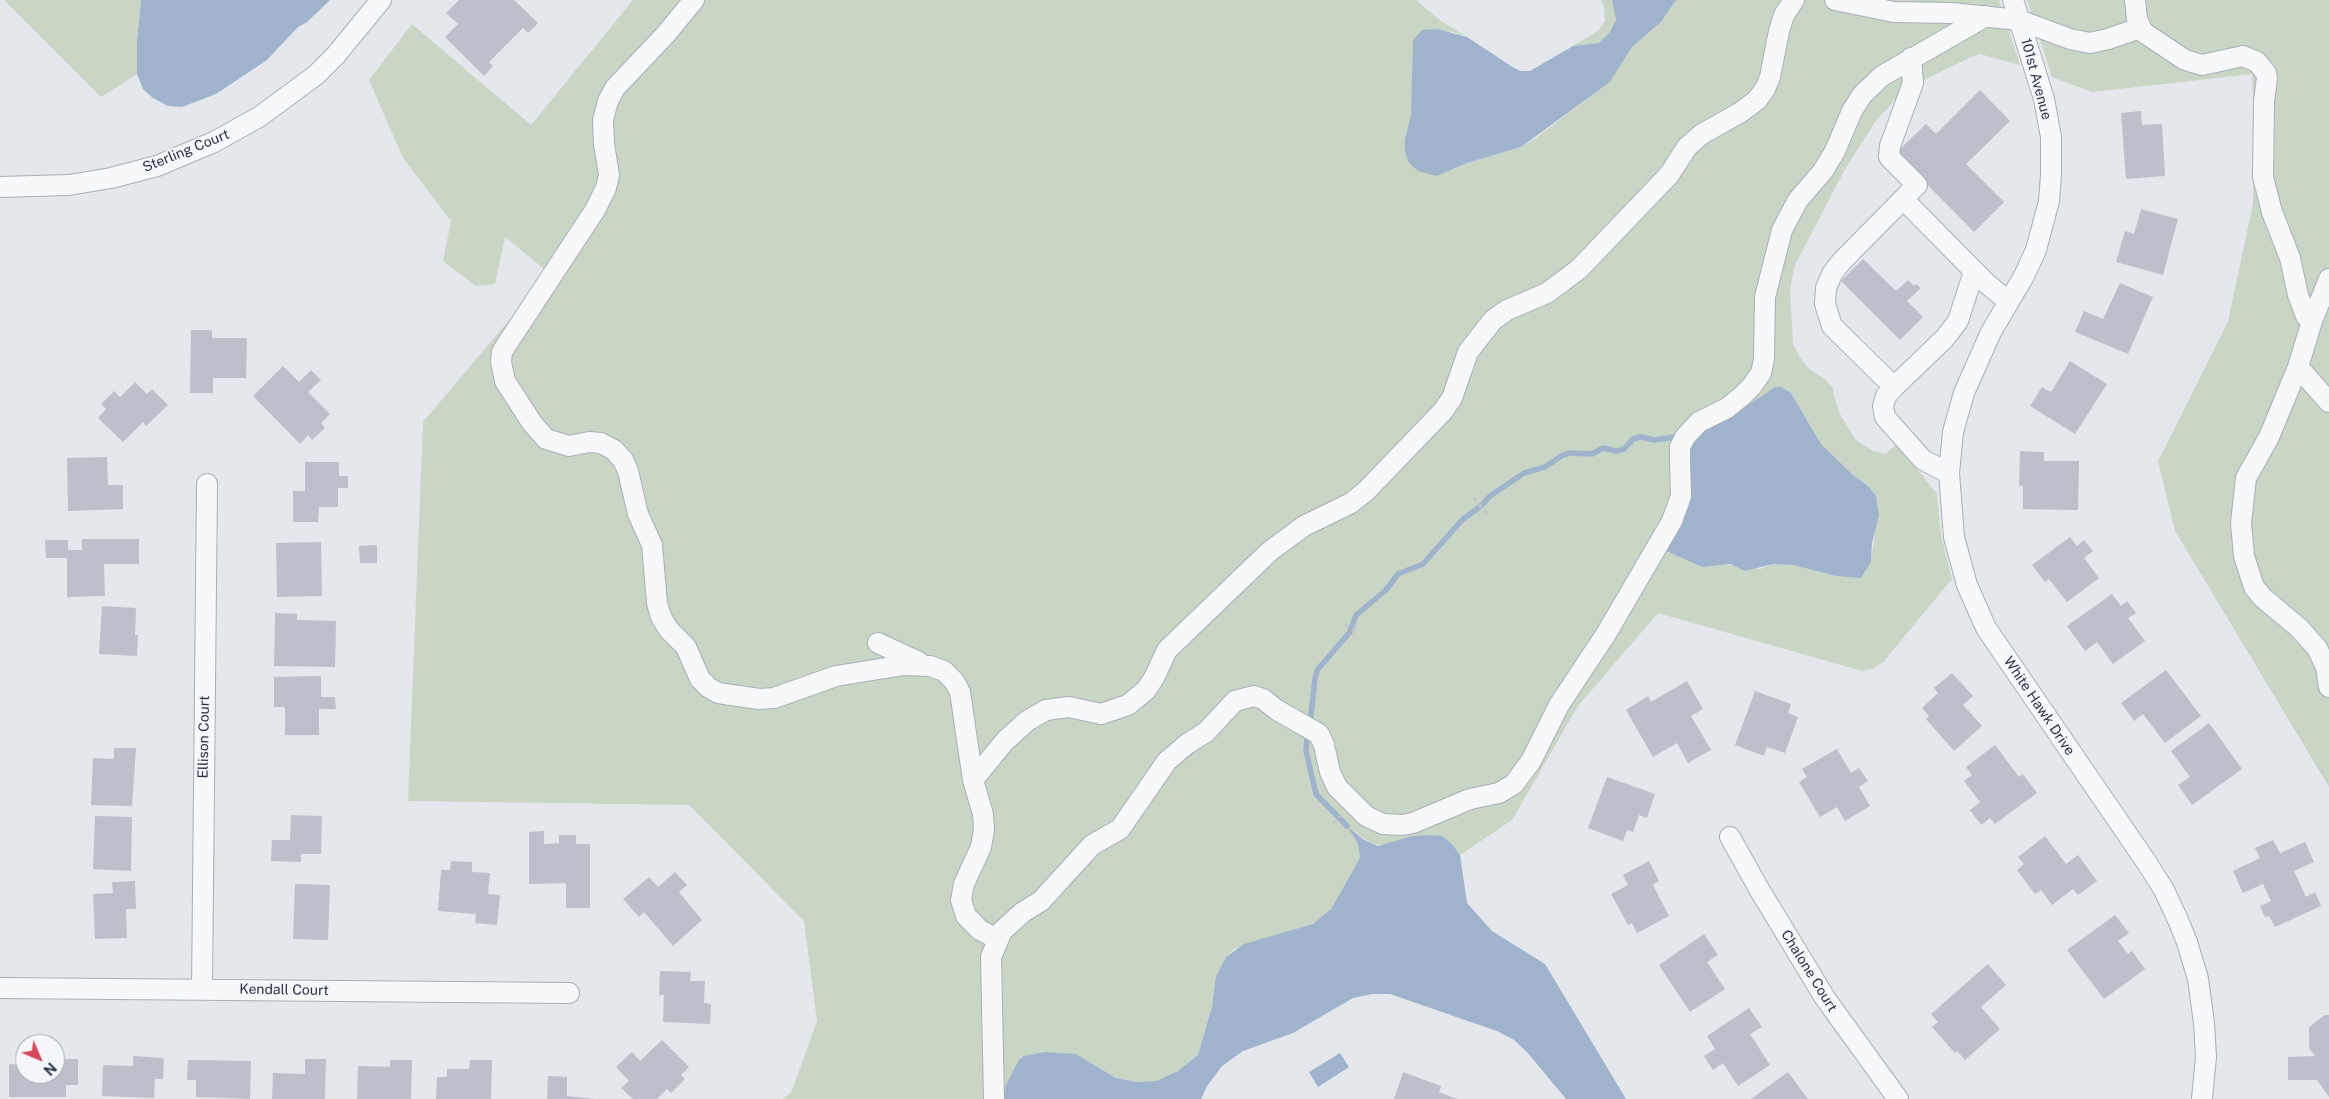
<!DOCTYPE html>
<style>
body{margin:0}
#map{position:relative;width:2329px;height:1099px;overflow:hidden;background:#e4e7ec;font-family:"Public Sans",sans-serif}
canvas{display:block}
.north{position:absolute;left:15px;top:1034px;width:50px;height:50px;box-sizing:border-box;background:#f4f6f9;border:1px solid #a4a8b1;border-radius:50%;rotate:135deg;font-size:14px;font-weight:700;line-height:20px;text-align:center;color:#2b3445}
.north::after{content:'';display:block;margin:auto;width:18px;height:22px;background:#d1495b;clip-path:polygon(50% 0,100% 100%,50% 72%,0 100%)}
</style>
<div id="map">
<canvas width="2329" height="1099"></canvas>
<div class="north">N</div>
</div>
<script>
const context = document.querySelector('canvas').getContext('2d');
context.lineJoin = 'round';
function paint(path, color) { context.fillStyle = color; context.fill(path, 'evenodd'); }
const toPath = rows => new Path2D(rows.map(r => 'M' + r).join(''));
function trace(path, color, width, dash) { context.strokeStyle = color; context.lineWidth = width; context.lineCap = dash ? 'butt' : 'round'; context.setLineDash(dash || []); context.stroke(path); }
function write(font, color, halo, rows, align = 'center') {
  context.font = font + ' "Public Sans",sans-serif'; context.lineWidth = 4.5; context.setLineDash([]); context.textBaseline = 'middle'; context.strokeStyle = halo; context.fillStyle = color; for (const [text, x, y, turn = 0] of rows) {
    context.save(); context.translate(x, y); context.rotate((+turn || 0) * Math.PI / 180); context.textAlign = isNaN(turn) ? turn : align; if (halo) context.strokeText(text, 0, 0); context.fillText(text, 0, 0); context.restore();
  }
}
const green = toPath([
 [4,0,141,0,137,41,137,74,101,97],
 [633,0,1416,0,1441,21,1467,37,1450,31,1412,91,1411,115,1405,139,1437,176,1467,163,1521,147,1537,137,1610,82,1632,47,1661,22,1676,0,1999,0,2020,65,1980,54,1973,56,1904,90,1875,122,1844,171,1795,265,1790,289,1793,344,1801,359,1808,368,1826,380,1833,388,1835,400,1841,416,1856,440,1873,451,1886,454,1897,444,1937,494,1941,535,1952,579,1884,661,1874,668,1862,671,1658,613,1578,706,1512,820,1460,855,1452,844,1412,836,1383,845,1372,844,1348,827,1358,844,1360,858,1331,909,1313,924,1234,949,1226,957,1216,976,1212,1005,1198,1055,1178,1071,1156,1081,1137,1082,1116,1078,1076,1054,1004,1099,782,1099,791,1093,817,1021,804,921,689,805,408,801,423,422,549,273,505,237,495,284,476,286,443,261,451,221,403,158,369,80,412,24,531,125],
 [1775,387,1782,387,1791,393,1821,444,1852,474,1868,486,1875,531,1871,562,1836,576,1793,565,1773,564,1760,569,1722,564,1702,567,1666,551,1687,509,1699,432,1721,423],
 [1601,0,1612,0,1614,6,1616,20,1610,32,1599,43,1573,46,1598,31,1605,21,1604,7],
 [2027,0,2329,0,2329,787,2175,531,2158,461,2228,321,2253,204,2254,112,2252,74,2092,92,2052,77]
]);
const water = toPath([
 [141,0,330,0,307,22,298,27,267,60,216,94,182,107,168,106,153,98,143,89,137,74,137,41],
 [1612,0,1676,0,1661,22,1632,47,1610,82,1521,147,1467,163,1437,176,1418,171,1409,163,1405,151,1405,139,1411,115,1413,40,1422,30,1437,29,1467,37,1514,68,1521,71,1530,71,1573,46,1599,43,1610,32,1616,20],
 [1775,387,1782,387,1791,393,1821,444,1852,474,1868,486,1876,496,1879,515,1872,543,1871,562,1861,578,1836,576,1793,565,1773,564,1745,571,1730,564,1702,567,1666,551,1687,509,1690,496,1688,447,1699,432,1721,423],
 [1347,826,1364,840,1378,846,1412,836,1428,835,1442,836,1452,844,1460,855,1467,903,1492,931,1545,964,1626,1099,1566,1099,1527,1052,1514,1040,1497,1031,1390,994,1372,994,1353,998,1293,1033,1243,1051,1222,1066,1207,1086,1201,1099,1004,1099,1006,1085,1019,1060,1024,1056,1045,1052,1076,1054,1116,1078,1137,1082,1156,1081,1178,1071,1198,1055,1212,1006,1216,976,1226,957,1244,944,1313,924,1331,909,1360,858,1358,844],
 [1340,1053,1349,1067,1318,1087,1309,1072]
]);
const stream = toPath([
 [1311,716,1315,678,1318,669,1350,632,1356,615,1386,590,1398,574,1423,564,1462,520,1482,505,1490,496,1524,473,1545,467,1563,455,1570,453,1592,454,1603,448,1616,451,1624,449,1633,439,1641,437,1654,440,1676,437],
 [1307,738,1306,751,1316,794,1347,826]
]);
const building = toPath([
 [459,0,514,0,538,23,528,33,523,28,489,62,493,66,484,76,445,37,458,24,446,13],
 [1980,90,2010,121,1966,164,2004,202,1974,232,1896,153,1926,124,1936,134],
 [2141,111,2142,125,2162,124,2165,176,2126,179,2121,113],
 [2141,209,2178,219,2163,275,2116,262,2125,231,2134,234],
 [1863,259,1896,291,1908,280,1914,286,1916,284,1921,288,1907,301,1923,317,1900,340,1841,281],
 [2120,283,2153,297,2128,354,2075,332,2084,311,2103,319],
 [191,330,212,330,212,338,247,338,246,378,213,378,213,393,190,393],
 [2070,361,2107,384,2075,434,2030,406,2042,387,2051,392],
 [283,366,299,382,311,370,321,380,308,392,330,414,321,423,325,428,312,440,308,435,300,444,253,396],
 [135,382,147,394,152,389,168,405,146,426,143,422,123,442,98,418,106,409,101,404,114,391,120,397],
 [2020,451,2044,452,2044,461,2079,461,2078,510,2023,509,2023,486,2019,486],
 [107,457,108,485,123,485,123,509,68,511,67,458],
 [305,462,339,462,339,476,348,476,348,488,338,488,338,507,319,507,318,522,293,522,293,491,305,491],
 [2070,537,2077,546,2084,540,2093,551,2084,558,2099,578,2067,602,2049,579,2045,582,2032,565],
 [82,539,139,539,139,564,104,564,105,596,67,597,67,558,46,558,45,540,68,540,68,550,82,550],
 [321,542,322,596,277,597,276,543],
 [377,545,377,563,360,563,359,546],
 [2112,594,2121,606,2127,601,2136,613,2128,618,2145,641,2113,664,2097,642,2085,651,2067,626],
 [102,606,136,608,135,635,138,635,137,656,99,654],
 [275,613,297,614,297,620,336,621,335,667,274,666],
 [2166,670,2201,716,2165,743,2143,714,2134,721,2121,703],
 [1952,673,1973,696,1963,705,1982,726,1954,751,1926,719,1929,716,1922,708,1938,693,1934,688],
 [321,676,321,697,335,697,336,709,319,709,319,735,285,735,285,707,274,707,274,677],
 [1687,681,1703,709,1691,716,1711,750,1688,763,1677,743,1653,757,1626,710,1648,696,1651,702],
 [1755,691,1791,704,1788,713,1798,717,1785,753,1767,747,1764,756,1735,745],
 [2209,723,2242,769,2192,805,2178,785,2190,777,2171,751],
 [1995,745,2019,777,2023,774,2037,793,1995,824,1990,818,1981,825,1970,810,1980,802,1964,781,1972,775,1966,767],
 [114,748,136,748,132,806,91,805,93,758,114,759],
 [1837,749,1851,773,1859,768,1868,781,1859,787,1870,806,1845,821,1837,807,1820,817,1799,782,1807,777,1802,769],
 [1607,777,1655,794,1647,818,1639,815,1633,832,1627,830,1623,841,1588,828],
 [291,815,322,816,321,854,301,854,301,862,271,861,272,840,290,840],
 [95,816,132,817,131,871,93,869],
 [544,831,544,844,559,843,559,835,576,835,576,844,590,844,590,908,566,908,566,883,529,884,529,832],
 [2045,836,2066,864,2078,855,2097,881,2078,895,2073,889,2052,905,2041,890,2035,894,2017,870,2024,864,2018,857],
 [2273,840,2280,853,2305,842,2314,862,2294,871,2306,897,2315,892,2321,906,2275,927,2269,916,2265,917,2260,906,2271,901,2263,884,2243,893,2233,871,2260,858,2255,848],
 [451,861,472,862,472,872,490,873,488,894,500,895,497,925,475,923,476,914,438,911,441,870,450,870],
 [1649,861,1659,881,1653,885,1669,916,1637,933,1632,923,1628,925,1611,894,1628,885,1623,875],
 [675,872,687,885,679,892,702,920,673,946,644,912,639,917,623,899,649,877,658,887],
 [135,881,136,909,126,909,127,938,95,939,93,894,113,893,112,882],
 [295,884,330,885,328,940,293,939],
 [2115,915,2129,933,2118,941,2128,954,2132,951,2145,969,2104,999,2067,950],
 [1704,934,1718,955,1707,962,1725,989,1690,1012,1659,965],
 [1988,964,2006,985,1981,1007,2000,1029,1965,1060,1957,1051,1955,1053,1932,1027,1938,1022,1931,1014],
 [660,971,691,972,690,981,705,981,704,1003,711,1004,710,1024,663,1022,664,995,659,995],
 [1749,1008,1762,1027,1750,1034,1770,1065,1738,1086,1723,1063,1713,1070,1704,1056,1715,1049,1707,1036],
 [2325,1015,2329,1015,2329,1097,2317,1080,2288,1080,2288,1057,2315,1056,2309,1048,2309,1027],
 [662,1040,689,1067,681,1075,685,1079,671,1093,667,1089,657,1099,633,1099,621,1088,629,1081,616,1067,632,1052,640,1061],
 [133,1056,164,1058,163,1079,155,1079,154,1098,102,1096,103,1065,133,1066],
 [55,1059,78,1059,78,1085,66,1085,66,1097,9,1097,9,1064,25,1065,25,1074,55,1074],
 [305,1059,326,1059,325,1099,272,1099,273,1073,305,1074],
 [188,1060,251,1061,250,1099,196,1097,196,1080,187,1080],
 [390,1060,412,1060,411,1099,357,1099,358,1066,390,1067],
 [470,1060,492,1060,491,1099,436,1099,437,1077,447,1077,447,1069,469,1069],
 [1403,1072,1441,1086,1439,1092,1457,1099,1394,1099],
 [1788,1072,1808,1099,1751,1099],
 [548,1076,567,1077,567,1096,596,1099,547,1099]
]);
const path = toPath([
 [1474,498,1487,514],
 [1345,625,1358,633],
 [1333,823,1340,816]
]);
const minor = toPath([
 [694,0,666,34,615,88,608,101,603,120,604,144,609,175,606,188,595,210,507,344,502,352,501,362,505,381,532,423,546,439,569,446,589,442,601,443,614,450,623,460,628,471,638,514,652,545,657,603,661,617,669,630,686,647,700,679,708,687,718,693,759,699,774,698,836,676,904,665,930,666,944,671,954,681,960,692,973,780,983,814,984,830,981,847,964,884,961,900,966,916,980,930,997,939],
 [1835,0,1894,12,1951,13,2019,20,2070,39,2090,43,2108,39,2140,28],
 [2013,0,2044,99,2051,137,2051,175,2049,201,2036,250,2024,276,1991,332,1964,393,1953,432,1949,473,1954,537,1967,585,1986,628,2147,863,2164,890,2178,920,2187,942,2198,979,2204,1023,2206,1057,2202,1099],
 [2135,0,2137,19,2143,32,2185,60,2202,65,2243,56,2257,62,2266,73,2267,78,2264,101,2263,177,2272,212,2290,258,2298,295,2306,316,2312,321],
 [1911,58,1913,83,1890,146,1889,157,1917,185,1841,262,1832,274,1826,288,1825,304,1832,326,1894,387,1886,396,1883,406,1885,417,1923,460,1949,473],
 [0,187,69,185,111,178,157,166,214,142,259,117,316,75,336,55,381,0],
 [1903,199,1986,283,2009,302],
 [2329,279,2312,321,2298,367,2269,437,2246,478,2241,523,2244,556,2254,587,2262,597,2299,628,2317,648,2326,667,2329,687],
 [2298,367,2329,402],
 [1894,387,1945,338,1958,321,1974,271],
 [878,643,919,662],
 [973,780,1005,741,1027,721,1046,710,1069,707,1101,714,1128,705,1146,690,1154,678,1167,650,1270,551,1304,526,1351,503,1366,491,1443,411,1452,398,1468,352,1493,320,1507,310,1547,293,1579,269,1669,175,1687,147,1702,134,1741,112,1757,100,1765,89,1770,77,1779,31,1784,15,1794,0],
 [1730,837,1759,889,1825,998,1898,1099],
 [0,988,569,993],
 [202,989,207,484],
 [994,1099,991,957,1002,931,1023,912,1041,901,1092,845,1120,829,1167,761,1187,744,1206,732,1235,701,1254,696,1263,699,1277,710,1319,734,1324,745,1330,772,1337,787,1366,816,1383,824,1402,825,1413,823,1470,799,1499,793,1514,784,1531,761,1559,705,1606,634,1672,521,1681,496,1680,461,1680,447,1685,437,1699,422,1727,408,1742,396,1752,386,1761,373,1764,359,1765,297,1782,230,1798,200,1823,171,1835,151,1852,111,1862,95,1882,76,1986,16]
]);
const streetNames = [
 ["101st Avenue",2036,79,75],
 ["Sterling Court",186,151,-22],
 ["White Hawk Drive",2039,706,56],
 ["Ellison Court",204,737,-89],
 ["Chalone Court",1809,971,58],
 ["Kendall Court",284,990,1]
];
paint(green, '#c9d6c5');
paint(water, '#9fb4cc');
trace(stream, '#9fb4cc', 5.5);
paint(building, '#bbc0ca');
trace(minor, '#a9aeb7', 22);
trace(path, '#c2c5cb', 3, [4, 4]);
trace(minor, '#f7f8fa', 20);
write('14px', '#2b3445', '#f4f6f9', streetNames);
</script>
